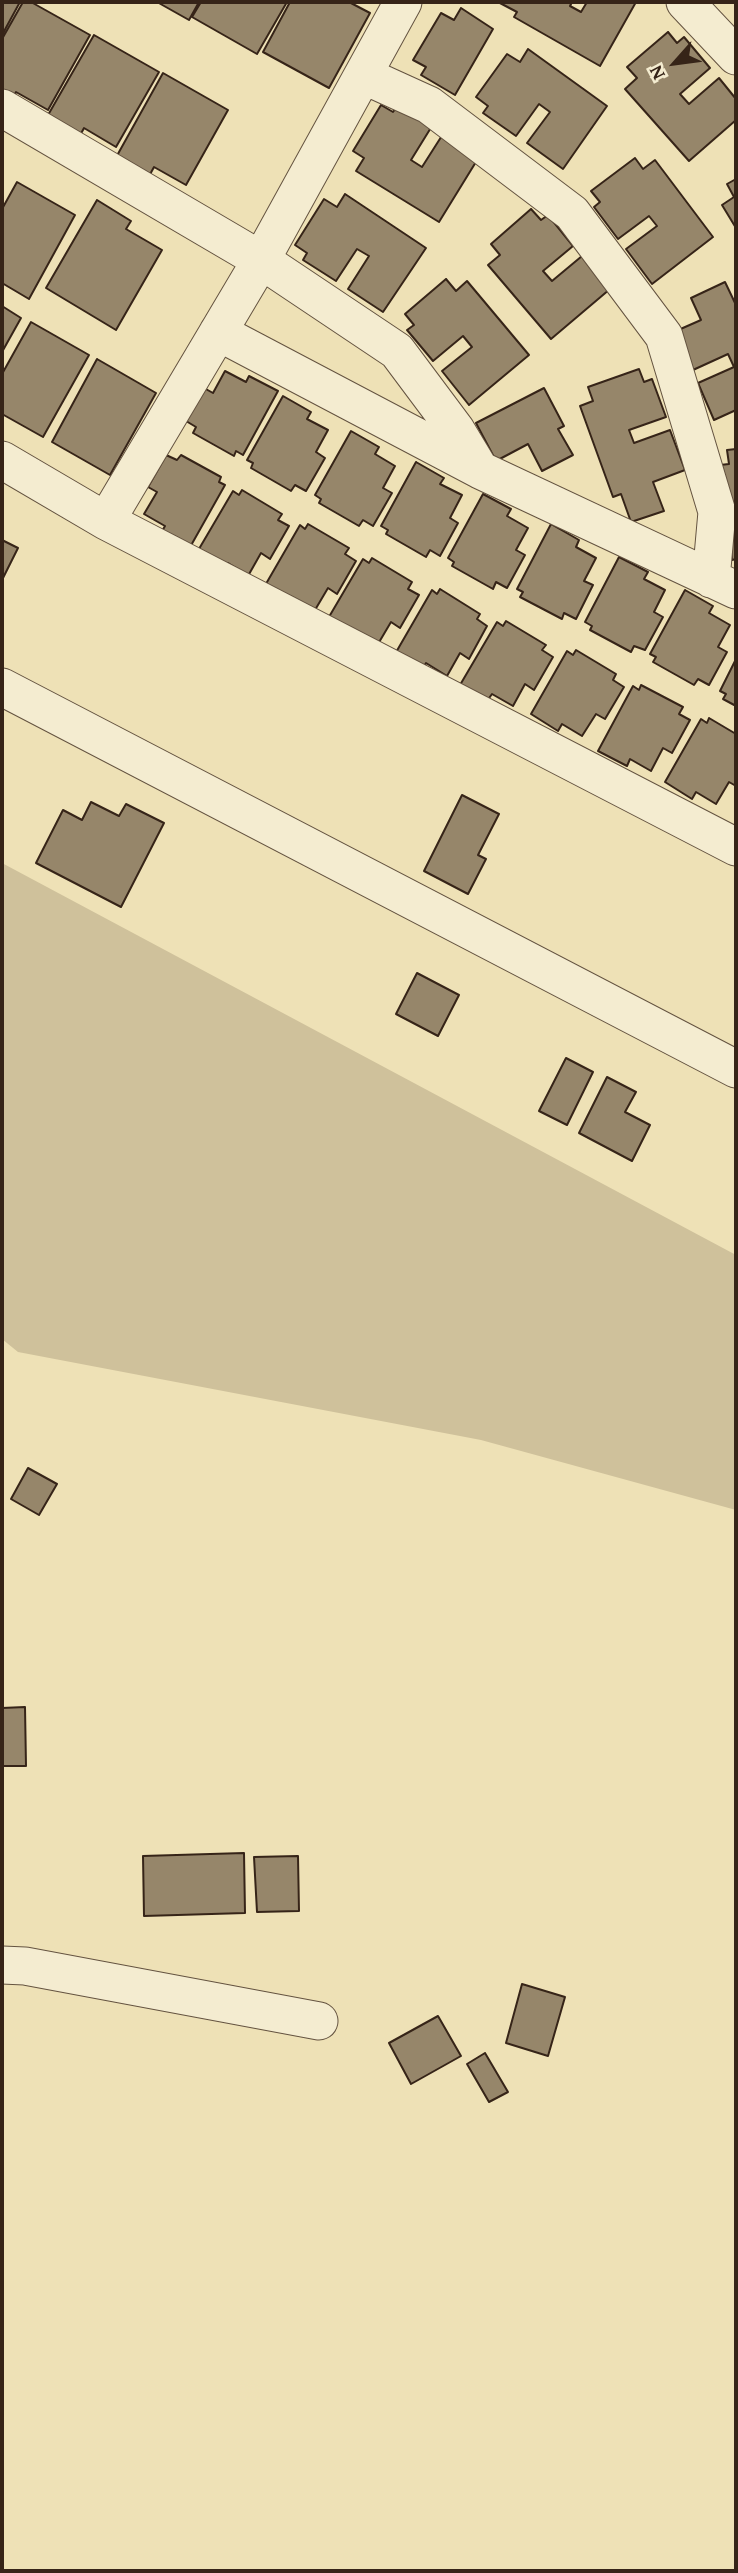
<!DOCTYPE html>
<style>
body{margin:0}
#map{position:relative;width:738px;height:2573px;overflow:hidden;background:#eee1b6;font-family:"Gentium Book Plus",serif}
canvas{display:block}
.frame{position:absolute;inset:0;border:4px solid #362418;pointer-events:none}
.north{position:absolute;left:640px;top:28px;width:70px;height:70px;-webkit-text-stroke:5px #f4ecd0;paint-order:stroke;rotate:242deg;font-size:19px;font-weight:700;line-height:28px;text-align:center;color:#362418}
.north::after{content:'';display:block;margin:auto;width:24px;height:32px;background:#362418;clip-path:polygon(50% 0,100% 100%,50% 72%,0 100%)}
</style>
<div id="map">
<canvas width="738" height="2573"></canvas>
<div class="frame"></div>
<div class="north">N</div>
</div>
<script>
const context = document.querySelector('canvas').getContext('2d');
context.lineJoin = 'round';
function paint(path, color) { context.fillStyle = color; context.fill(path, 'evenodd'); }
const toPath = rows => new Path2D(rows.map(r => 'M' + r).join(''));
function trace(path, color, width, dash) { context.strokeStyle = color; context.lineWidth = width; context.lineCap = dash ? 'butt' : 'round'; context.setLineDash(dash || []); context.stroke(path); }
const green = toPath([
 [2,863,736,1255,736,1510,481,1440,18,1352,2,1339]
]);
const building = toPath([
 [2,2,20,2,2,35,2,2],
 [23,2,31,2,90,35,48,110,16,92,9,105,2,101,2,39,23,2],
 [157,2,199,2,189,20,157,2],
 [201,2,287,2,257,54,192,17,201,2],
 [290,2,349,2,370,13,329,88,263,52,290,2],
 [498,2,572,2,570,6,581,12,587,2,636,2,600,66,514,17,517,12,498,2],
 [461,8,493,29,455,95,421,75,426,67,413,60,441,13,454,20,461,8],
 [668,32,677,43,684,37,710,68,680,94,689,104,719,78,736,99,736,120,689,161,625,89,637,78,627,67,668,32],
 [94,35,159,72,116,147,84,128,77,141,44,122,94,35],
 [528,49,607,106,563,169,527,143,550,112,539,104,516,136,483,113,488,106,476,97,507,54,520,62,528,49],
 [163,73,228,110,186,185,154,167,147,180,114,161,163,73],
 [381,105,393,112,398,105,432,126,411,160,422,167,443,134,479,157,439,222,356,171,364,158,353,151,381,105],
 [635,158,643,169,655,160,713,237,652,284,626,249,657,226,649,216,618,239,594,207,600,202,591,191,635,158],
 [736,179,736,228,722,205,734,197,727,184,736,179],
 [17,182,75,215,29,299,2,283,2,209,17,182],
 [345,194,426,248,383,312,348,289,369,256,357,249,336,281,303,260,307,253,295,245,324,199,337,207,345,194],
 [97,200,131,221,126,229,162,250,116,330,46,288,97,200],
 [531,209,541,220,548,215,573,246,543,271,552,281,582,256,610,289,551,339,488,265,500,255,491,244,531,209],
 [446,279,456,291,467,281,529,355,469,405,442,371,472,347,463,336,433,361,407,330,414,325,405,314,446,279],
 [725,282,736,305,736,410,714,420,698,383,734,367,728,354,693,370,676,331,701,320,691,298,725,282],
 [2,306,21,318,2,352,2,306],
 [31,322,89,355,43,437,2,414,2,374,31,322],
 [97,359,156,393,110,475,52,442,97,359],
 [639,369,644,382,652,379,666,417,629,430,634,443,670,430,685,470,653,482,664,511,631,522,621,494,613,497,580,406,593,401,588,387,639,369],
 [225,371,246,382,249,376,278,391,243,455,236,451,234,456,193,433,196,427,186,421,204,388,213,393,225,371],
 [544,388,564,426,558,429,573,455,542,471,528,444,496,461,476,423,544,388],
 [283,396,311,412,307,419,328,430,316,452,325,458,306,491,295,485,291,491,251,468,253,463,247,460,283,396],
 [351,431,379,447,375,454,395,466,383,488,392,493,373,526,363,520,359,526,319,503,321,499,315,495,351,431],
 [736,449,736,505,725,506,720,465,729,464,727,450,736,449],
 [166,455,177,460,181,455,221,477,219,482,225,485,189,549,161,533,165,526,144,514,157,492,148,487,166,455],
 [416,462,444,478,440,484,462,495,450,518,458,523,440,556,430,550,426,557,386,534,388,530,381,526,416,462],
 [242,490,282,514,278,520,289,526,270,559,261,553,248,576,228,563,224,570,196,554,233,491,239,495,242,490],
 [483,494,511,509,507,516,528,528,516,550,525,555,507,588,496,582,493,589,452,566,454,562,448,558,483,494],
 [736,518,736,559,732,560,727,519,736,518],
 [308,524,349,548,345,554,356,561,337,594,328,588,315,610,263,589,300,525,305,529,308,524],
 [551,524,579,540,576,547,596,558,584,581,593,585,576,619,564,613,562,619,520,597,523,592,517,589,551,524],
 [2,540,18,548,2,580,2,540],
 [619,557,648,572,644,579,665,590,654,612,663,617,645,650,634,646,631,652,590,630,592,626,585,622,619,557],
 [372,558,412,582,408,589,419,595,400,628,391,622,378,644,326,622,363,559,369,563,372,558],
 [440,589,480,614,477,619,487,626,469,659,460,653,447,676,426,663,422,670,395,654,432,590,437,594,440,589],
 [685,590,713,606,709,613,730,625,718,647,727,652,709,685,698,679,694,685,653,662,656,657,650,654,685,590],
 [506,621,546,645,542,650,553,657,534,690,525,684,513,706,492,694,487,701,460,685,497,622,503,626,506,621],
 [576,650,616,674,613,680,624,687,605,719,596,714,582,736,562,724,558,731,531,714,567,651,573,655,576,650],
 [736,659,736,706,723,699,726,694,720,691,736,659],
 [641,685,683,707,679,714,690,720,672,753,663,748,651,771,630,759,627,766,598,751,633,686,639,690,641,685],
 [709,718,736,734,736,786,729,782,716,804,696,792,692,799,665,782,701,719,707,723,709,718],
 [462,795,499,814,478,855,486,859,468,894,424,871,462,795],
 [91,802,119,816,126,804,164,823,121,907,36,863,63,810,82,820,91,802],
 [417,973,459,995,438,1036,396,1014,417,973],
 [566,1058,593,1072,567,1125,539,1111,566,1058],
 [607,1077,636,1092,625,1112,650,1125,632,1161,579,1133,607,1077],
 [28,1468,57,1484,39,1515,11,1499,28,1468],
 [25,1707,26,1766,2,1766,2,1708,25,1707],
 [244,1853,245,1913,144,1916,143,1856,244,1853],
 [298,1856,299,1911,257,1912,254,1857,298,1856],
 [522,1984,565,1997,548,2056,506,2043,522,1984],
 [438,2016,461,2056,411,2084,389,2043,438,2016],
 [485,2053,508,2092,489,2102,467,2064,485,2053]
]);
const minor = toPath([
 [685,2,736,56],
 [363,75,429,105,572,213,664,336,717,512,711,579],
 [2,108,261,260,397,351,456,430,480,470],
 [218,332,480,470,736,590],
 [2,460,106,521,736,847],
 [106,521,261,260,403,2],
 [2,687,736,1069],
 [2,1965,25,1966,319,2021]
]);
paint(green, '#cfc19b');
paint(building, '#96866a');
trace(building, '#362418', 2);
trace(minor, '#645340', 39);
trace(minor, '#f4ecd0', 37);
</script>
